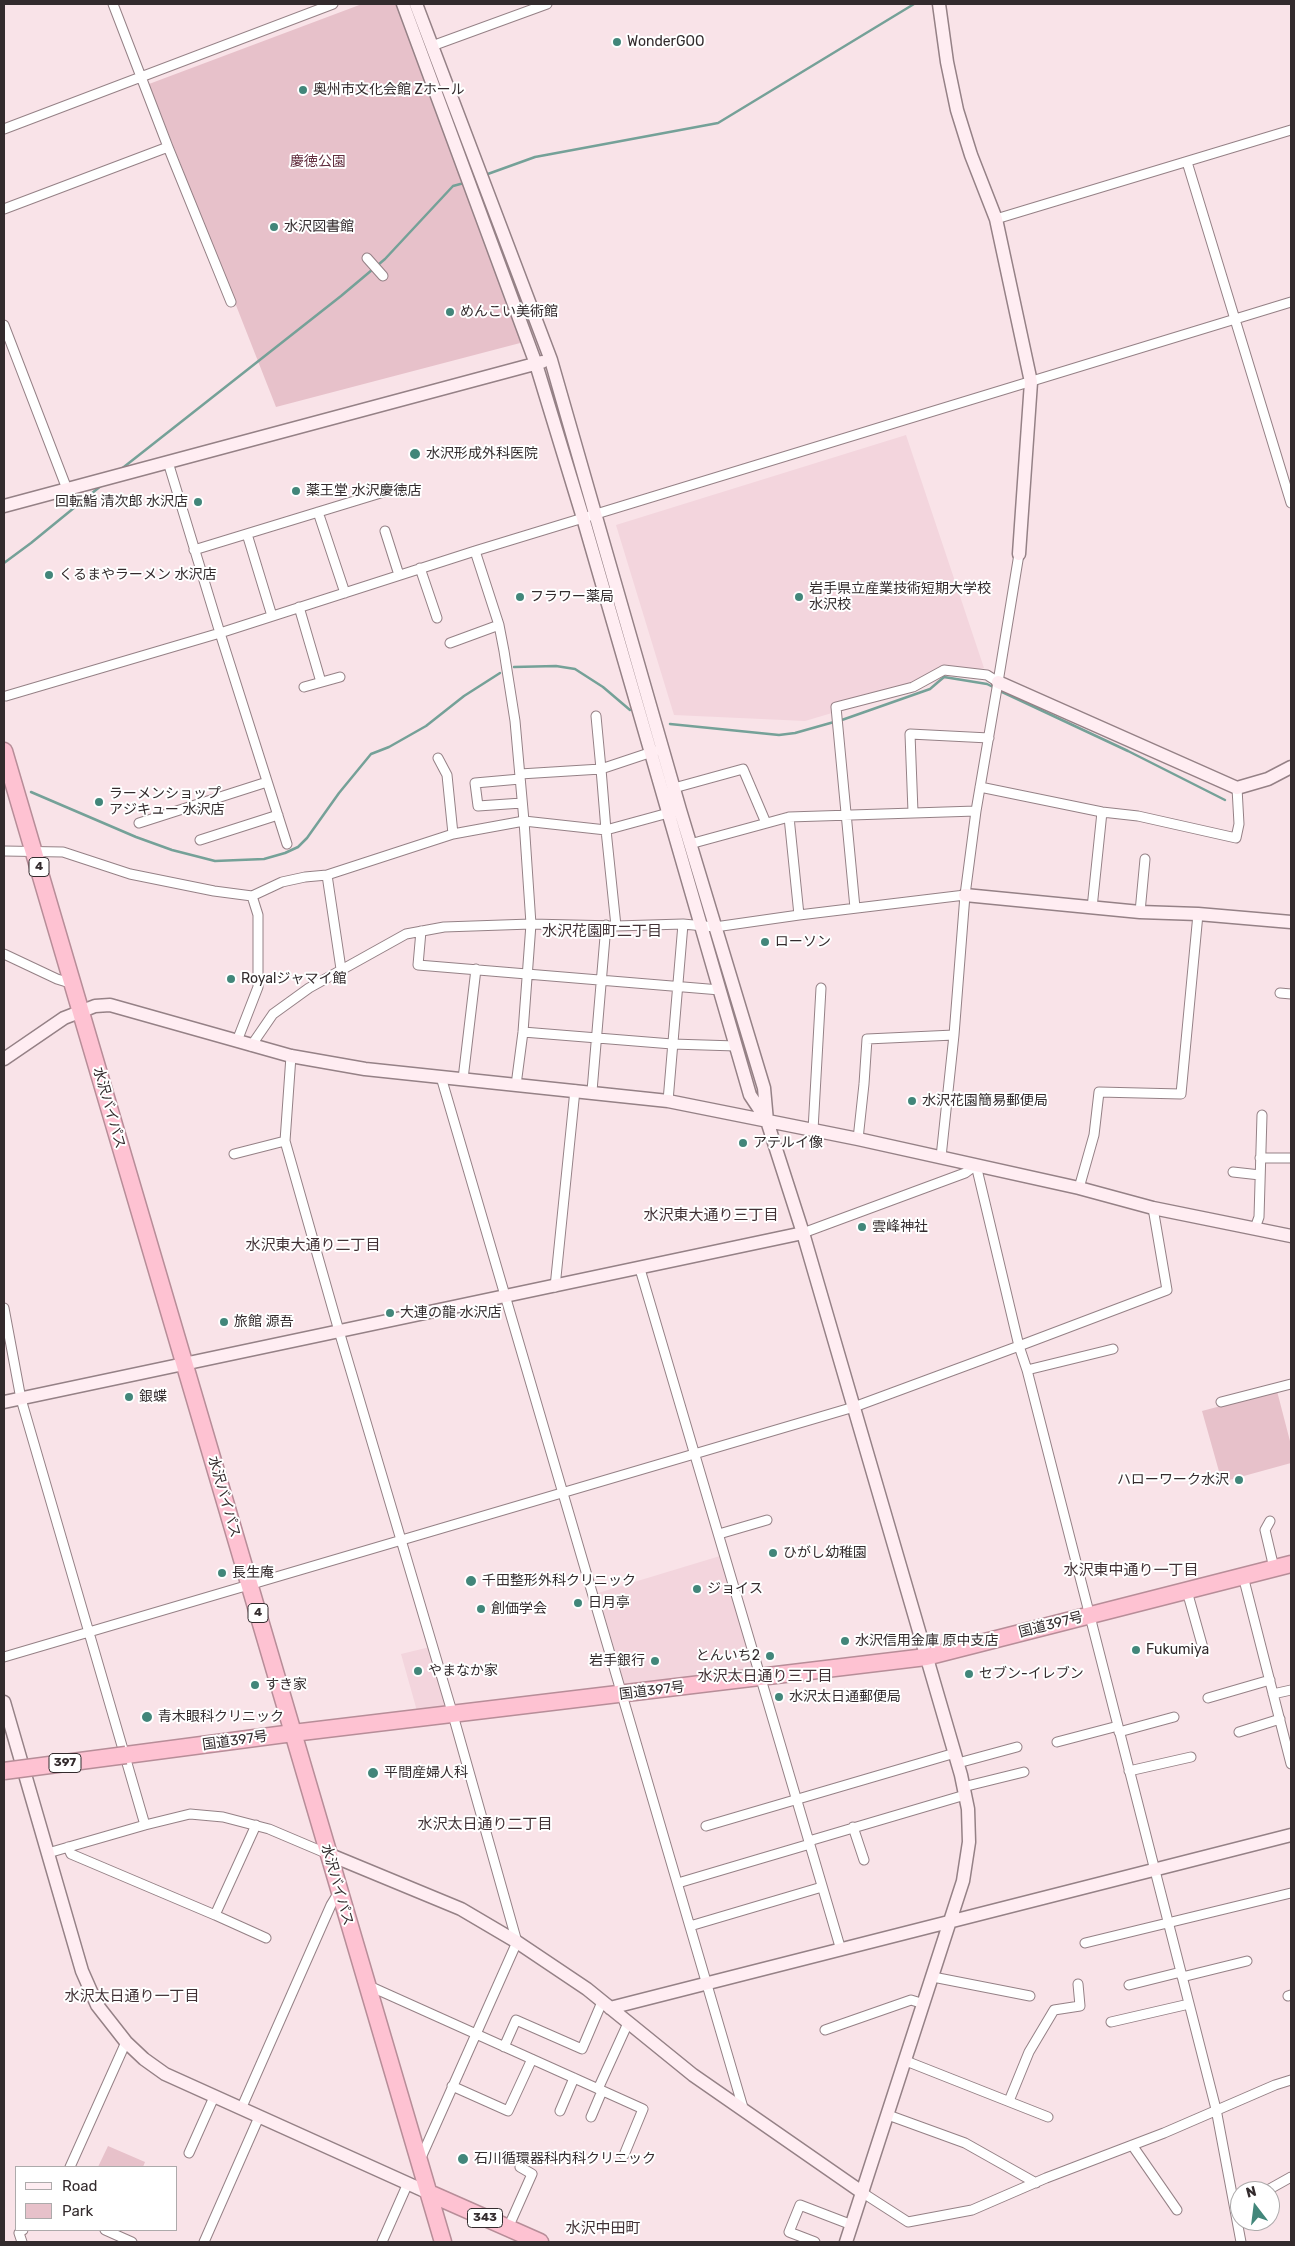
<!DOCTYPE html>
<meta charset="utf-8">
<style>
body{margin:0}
#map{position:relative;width:1295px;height:2246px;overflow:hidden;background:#f9e3e8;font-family:Rubik,sans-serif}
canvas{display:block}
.frame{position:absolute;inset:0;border:5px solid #332b2d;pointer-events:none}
.legend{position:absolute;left:15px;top:2166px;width:162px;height:65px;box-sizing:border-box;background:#fff;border:1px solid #adaaab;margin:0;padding:6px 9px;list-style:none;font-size:15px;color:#332b2d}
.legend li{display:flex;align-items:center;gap:10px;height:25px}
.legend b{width:25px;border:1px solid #adaaab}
.north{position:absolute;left:1230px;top:2181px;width:50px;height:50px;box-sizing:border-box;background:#fff;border:1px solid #adaaab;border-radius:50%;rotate:345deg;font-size:14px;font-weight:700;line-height:20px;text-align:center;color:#332b2d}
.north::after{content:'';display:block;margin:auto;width:18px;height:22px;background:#42867a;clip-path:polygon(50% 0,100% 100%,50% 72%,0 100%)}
</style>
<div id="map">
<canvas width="1295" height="2246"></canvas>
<div class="frame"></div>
<ul class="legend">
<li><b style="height:6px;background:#ffedf2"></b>Road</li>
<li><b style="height:14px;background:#e7c1ca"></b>Park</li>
</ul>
<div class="north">N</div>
</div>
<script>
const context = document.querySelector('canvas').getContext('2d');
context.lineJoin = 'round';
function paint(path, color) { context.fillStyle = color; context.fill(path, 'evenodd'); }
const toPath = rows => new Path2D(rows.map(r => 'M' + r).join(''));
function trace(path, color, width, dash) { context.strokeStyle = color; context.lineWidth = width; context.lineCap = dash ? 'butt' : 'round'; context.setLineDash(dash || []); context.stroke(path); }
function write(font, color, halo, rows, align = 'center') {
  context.font = font + ' Rubik,"Noto Sans JP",sans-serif'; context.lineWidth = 4; context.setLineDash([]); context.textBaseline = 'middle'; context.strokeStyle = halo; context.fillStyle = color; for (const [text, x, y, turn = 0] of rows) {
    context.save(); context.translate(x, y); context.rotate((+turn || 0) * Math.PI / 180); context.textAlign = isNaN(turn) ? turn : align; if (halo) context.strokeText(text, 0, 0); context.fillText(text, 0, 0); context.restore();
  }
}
const built = toPath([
 [906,435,984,668,805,721,674,715,616,525],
 [720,1556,754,1671,625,1686,598,1593],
 [430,1647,448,1709,417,1711,401,1654]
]);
const green = toPath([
 [362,4,397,4,524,342,276,407,149,84],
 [1277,1391,1291,1445,1291,1463,1222,1482,1202,1411],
 [108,2146,145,2162,143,2167,98,2167]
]);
const stream = toPath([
 [485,175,535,157,718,123,914,4],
 [120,470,341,296,385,259,453,186,464,183],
 [4,563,31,543,102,485],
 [514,667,556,666,575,669,603,687,630,710],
 [1000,691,1128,751,1225,800],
 [839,721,930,689,944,677,987,684,995,688],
 [670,724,779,735,795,733,834,722],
 [31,792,136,837,172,850,215,861,264,859,285,853,298,847,307,838,339,793,371,754,389,747,426,726,464,696,500,673]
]);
const street = toPath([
 [113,4,168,147,231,302],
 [432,46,547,4],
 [4,129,333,4],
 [1187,162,1291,503],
 [4,209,168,147],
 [996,219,1291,130],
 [367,258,383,276],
 [4,325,67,489],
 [168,462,220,633,287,844],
 [318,512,345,593],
 [385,531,399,575],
 [247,534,272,616],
 [194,550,397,488],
 [475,551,499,625,504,651,515,721,524,821,531,924,523,1032,516,1085],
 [420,568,437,618],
 [299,607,321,682],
 [450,643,499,625],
 [304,687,340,677],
 [6,696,220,633,475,551,1291,302],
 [596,716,601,769,655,751],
 [438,758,447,775,453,834],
 [520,779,475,783,478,806,522,803],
 [980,787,1102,812,1138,816,1236,838,1239,824,1237,788],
 [674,788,743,769,766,823],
 [913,812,910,734,989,738],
 [789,817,799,915],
 [139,823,267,782],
 [200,840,278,815],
 [690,844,789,817,976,811],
 [4,851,63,852,130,874,214,891,252,896,258,915,258,987,237,1041],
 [327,875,453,834,524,821,606,830,601,769,520,774],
 [252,896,282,882,305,877,327,875,341,969],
 [855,908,836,707,913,687,944,670,987,675,998,682,1019,554],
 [1092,908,1102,812],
 [1140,912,1145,859],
 [616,926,606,830,672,812],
 [421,931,418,965,720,990],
 [4,954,57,979,73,984],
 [1280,993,1291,994],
 [523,1032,672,1044,736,1046],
 [251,1046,273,1014,309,988,406,934,444,927,531,924,616,926,683,924,715,927,799,915,965,895],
 [291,1056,285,1141,339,1331,453,1715,517,1942,420,2160],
 [441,1077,744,2111],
 [463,1079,476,969],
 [592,1091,606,925],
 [668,1101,683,924],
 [813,1130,821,988],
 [858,1139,864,1084,867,1039,954,1035],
 [234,1154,285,1141],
 [941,1157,954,1035,965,895,976,811,998,682],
 [1260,1158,1291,1158],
 [1233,1172,1260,1175],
 [1079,1188,1094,1135,1099,1092,1181,1094,1198,914],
 [1255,1228,1259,1217,1262,1115],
 [803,1233,965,1173,976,1165,1019,1346,1167,1290,1153,1208],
 [640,1269,841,1950],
 [555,1287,575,1090],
 [4,1308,21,1399,145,1825],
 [1027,1370,1113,1349],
 [1221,1402,1291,1384],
 [1270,1521,1265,1530,1274,1568],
 [719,1534,767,1520],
 [1243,1576,1291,1764],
 [1187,1591,1203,1648],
 [4,1657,854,1407,1019,1346,1027,1370,1216,2109,1241,2242],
 [1273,1694,1291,1690],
 [1208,1698,1270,1680],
 [1119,1732,1174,1717],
 [1239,1732,1280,1719],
 [1057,1742,1118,1726],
 [958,1763,1017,1747],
 [1129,1771,1191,1757],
 [963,1787,1024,1772],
 [706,1826,955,1753],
 [853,1827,864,1860],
 [809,1841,965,1795],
 [68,1847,71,1854,215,1915,256,1825],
 [48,1853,145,1825,190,1814,223,1817,269,1829,328,1854],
 [678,1883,810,1844],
 [215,1915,266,1938],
 [690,1926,822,1887],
 [1085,1943,1291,1893],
 [933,1977,1030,1996],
 [1182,1977,1247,1961],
 [367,1985,643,2109,624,2155],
 [1129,1985,1181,1972],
 [1288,1996,1291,1995],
 [1111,2022,1189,2004],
 [825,2030,911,2000,924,2004],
 [504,2047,516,2020,582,2049,602,2002],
 [906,2061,1048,2117],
 [452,2086,508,2111,532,2059],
 [598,2089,628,2023],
 [1009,2101,1029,2052,1054,2010,1080,2006,1078,1984],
 [241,2109,331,1905,339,1892],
 [560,2111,574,2078],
 [888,2115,965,2143,1036,2183],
 [591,2117,602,2091],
 [1132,2145,1177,2210],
 [189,2153,214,2097],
 [70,2167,126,2042],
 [1266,2191,1291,2177],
 [863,2193,908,2222,972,2210,1046,2178,1164,2133,1275,2085,1291,2080],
 [508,2228,532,2174,520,2167],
 [105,2230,132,2242],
 [22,2242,19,2233,23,2230],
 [204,2242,259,2117],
 [382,2242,408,2183],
 [815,2242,789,2232,800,2205,852,2225]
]);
const secondary = toPath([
 [403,4,536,364,583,518,750,1095,766,1119],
 [416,4,551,360,680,810,764,1088,767,1121,803,1233,961,1775,968,1809,969,1842,963,1881,846,2242],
 [939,4,947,62,957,110,971,155,996,219,1031,382,1019,554],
 [4,506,542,362],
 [998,682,1237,788,1268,779,1291,767],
 [965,895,1140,912,1198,914,1291,922],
 [4,1059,64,1018,95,1006,110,1005,291,1056,365,1069,668,1101,858,1139,1079,1188,1153,1208,1291,1236],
 [4,1402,803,1233],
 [4,1702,82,1971,97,2005,126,2042,144,2059,165,2074,429,2193],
 [328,1854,461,1909,517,1942,587,1989,693,2075,863,2193],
 [610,2008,1291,1835]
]);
const highway = toPath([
 [4,751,443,2242],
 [126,1755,293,1733,926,1657,1291,1564],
 [429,2193,540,2242]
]);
const highwayBridge = toPath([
 [4,1771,126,1755]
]);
const markers = [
 [617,42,5,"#42867a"],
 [303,90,5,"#42867a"],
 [274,227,5,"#42867a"],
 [450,312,5,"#42867a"],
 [415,454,6,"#42867a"],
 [296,491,5,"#42867a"],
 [198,502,5,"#42867a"],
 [49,575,5,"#42867a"],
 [520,597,5,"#42867a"],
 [799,597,5,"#42867a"],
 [99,802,5,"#42867a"],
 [765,942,5,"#42867a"],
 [231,979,5,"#42867a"],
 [912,1101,5,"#42867a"],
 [743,1143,5,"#42867a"],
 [862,1227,5,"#42867a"],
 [390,1313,5,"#42867a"],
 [224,1322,5,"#42867a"],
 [129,1397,5,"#42867a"],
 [1239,1480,5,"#42867a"],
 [773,1553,5,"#42867a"],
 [222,1573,5,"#42867a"],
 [471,1581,6,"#42867a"],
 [697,1589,5,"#42867a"],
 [578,1603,5,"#42867a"],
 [481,1609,5,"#42867a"],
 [845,1641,5,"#42867a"],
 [1136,1650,5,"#42867a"],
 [770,1656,5,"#42867a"],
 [655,1661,5,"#42867a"],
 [418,1671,5,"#42867a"],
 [969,1674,5,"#42867a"],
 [255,1685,5,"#42867a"],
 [779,1697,5,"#42867a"],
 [147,1717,6,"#42867a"],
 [373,1773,6,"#42867a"],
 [463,2159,6,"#42867a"]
];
const shields = [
 [39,867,20],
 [258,1613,20],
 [65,1763,32],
 [485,2218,35]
];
const shieldNames = [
 ["4",39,867],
 ["4",258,1613],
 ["397",65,1763],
 ["343",485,2218]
];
const poiNames = [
 ["WonderGOO",627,42],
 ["奥州市文化会館 Zホール",313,90],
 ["水沢図書館",284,227],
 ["めんこい美術館",460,312],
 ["水沢形成外科医院",426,454],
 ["薬王堂 水沢慶徳店",306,491],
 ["回転鮨 清次郎 水沢店",188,502,"right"],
 ["くるまやラーメン 水沢店",59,575],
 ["岩手県立産業技術短期大学校",809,589],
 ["水沢校",809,605],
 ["フラワー薬局",530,597],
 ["ラーメンショップ",109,794],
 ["アジキュー 水沢店",109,810],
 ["ローソン",775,942],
 ["Royalジャマイ館",241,979],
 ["水沢花園簡易郵便局",922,1101],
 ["アテルイ像",753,1143],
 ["雲峰神社",872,1227],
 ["大連の龍 水沢店",400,1313],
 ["旅館 源吾",234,1322],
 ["銀蝶",139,1397],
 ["ハローワーク水沢",1229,1480,"right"],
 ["ひがし幼稚園",783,1553],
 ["長生庵",232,1573],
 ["千田整形外科クリニック",482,1581],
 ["ジョイス",707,1589],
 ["日月亭",588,1603],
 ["創価学会",491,1609],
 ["水沢信用金庫 原中支店",855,1641],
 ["Fukumiya",1146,1650],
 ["とんいち2",760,1656,"right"],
 ["岩手銀行",645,1661,"right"],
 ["やまなか家",428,1671],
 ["セブン-イレブン",979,1674],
 ["すき家",265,1685],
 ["水沢太日通郵便局",789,1697],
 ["青木眼科クリニック",158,1717],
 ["平間産婦人科",384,1773],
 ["石川循環器科内科クリニック",474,2159]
];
const parkNames = [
 ["慶徳公園",318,162]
];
const streetNames = [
 ["水沢バイパス",109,1108,74],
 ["水沢バイパス",224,1497,74],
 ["国道397号",1051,1625,-14],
 ["国道397号",652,1691,-7],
 ["国道397号",235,1741,-8],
 ["水沢バイパス",337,1885,74]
];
const neighbourhoodNames = [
 ["水沢花園町二丁目",602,932],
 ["水沢東大通り三丁目",711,1216],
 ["水沢東大通り二丁目",313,1246],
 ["水沢東中通り一丁目",1131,1571],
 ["水沢太日通り三丁目",765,1677],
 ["水沢太日通り二丁目",485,1825],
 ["水沢太日通り一丁目",132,1997],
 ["水沢中田町",603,2229]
];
paint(built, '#f3d5dd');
paint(green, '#e7c1ca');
trace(stream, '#75a198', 2.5);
trace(street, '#958186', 11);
trace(secondary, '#958186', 15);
trace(highway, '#b78d98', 19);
trace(street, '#fff', 9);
trace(secondary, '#ffedf2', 12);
trace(highway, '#fec2d2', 16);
trace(highwayBridge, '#b78d98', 19, []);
trace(highwayBridge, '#fec2d2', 16);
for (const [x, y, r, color] of markers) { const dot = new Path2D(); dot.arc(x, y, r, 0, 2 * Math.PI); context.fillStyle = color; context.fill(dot); trace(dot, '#fff', 2); }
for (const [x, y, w] of shields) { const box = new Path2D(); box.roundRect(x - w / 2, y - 9.5, w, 19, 4); context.fillStyle = '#fff'; context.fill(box); trace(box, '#332b2d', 1); }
write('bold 12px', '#332b2d', null, shieldNames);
write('14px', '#332b2d', '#fff', poiNames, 'left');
write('14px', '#612d3e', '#fff', parkNames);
write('14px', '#332b2d', '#fff', streetNames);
write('15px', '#413135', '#fff', neighbourhoodNames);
</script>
